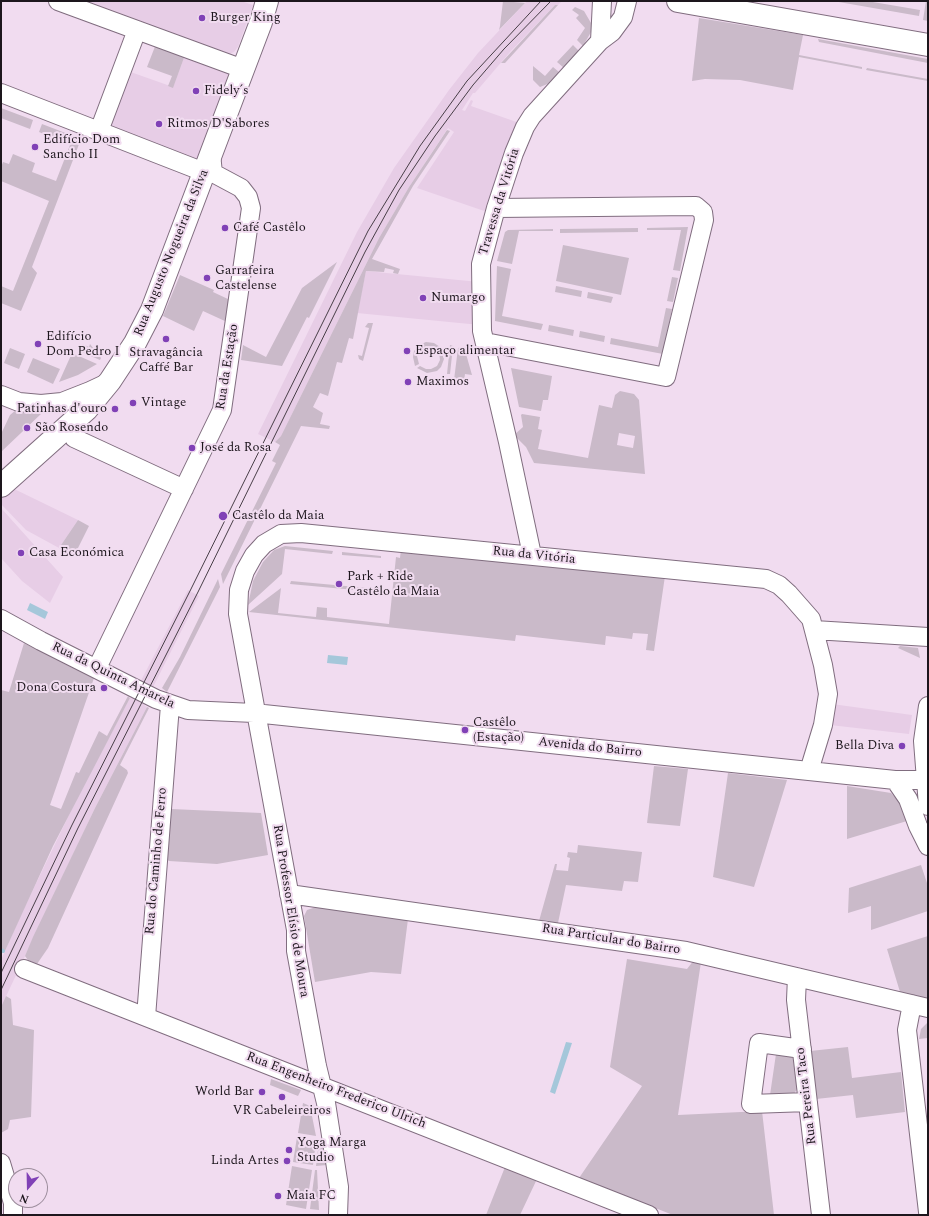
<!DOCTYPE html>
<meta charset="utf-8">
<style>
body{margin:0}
#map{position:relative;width:929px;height:1216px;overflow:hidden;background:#f1dcf0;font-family:Spectral,serif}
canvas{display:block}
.frame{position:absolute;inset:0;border:2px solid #1d161d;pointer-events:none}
.north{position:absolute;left:8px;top:1168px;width:40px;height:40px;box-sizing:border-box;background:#f1dcf0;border:1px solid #9c8d9c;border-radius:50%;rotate:200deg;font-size:11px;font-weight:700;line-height:16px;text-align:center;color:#1d161d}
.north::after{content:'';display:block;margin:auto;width:14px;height:18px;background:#8041b6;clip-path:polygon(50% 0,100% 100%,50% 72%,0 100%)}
</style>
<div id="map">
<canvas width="929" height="1216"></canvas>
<div class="frame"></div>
<div class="north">N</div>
</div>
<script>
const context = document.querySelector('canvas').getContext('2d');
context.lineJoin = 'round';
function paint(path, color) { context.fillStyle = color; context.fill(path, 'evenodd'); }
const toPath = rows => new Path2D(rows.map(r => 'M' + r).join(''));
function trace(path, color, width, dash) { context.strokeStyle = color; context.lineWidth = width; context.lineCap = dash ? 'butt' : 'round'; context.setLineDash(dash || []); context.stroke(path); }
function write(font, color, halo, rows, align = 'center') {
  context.font = font + ' Spectral,serif'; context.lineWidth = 4; context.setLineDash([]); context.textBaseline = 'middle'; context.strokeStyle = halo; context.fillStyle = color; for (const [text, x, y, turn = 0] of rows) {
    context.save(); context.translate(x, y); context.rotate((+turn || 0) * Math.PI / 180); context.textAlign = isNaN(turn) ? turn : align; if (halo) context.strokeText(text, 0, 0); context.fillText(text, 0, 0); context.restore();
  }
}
const built = toPath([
 [72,1,241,1,253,5,238,47,234,52,228,55],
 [527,1,562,1,558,5,555,5,510,52,475,93,473,93,462,110,465,111,471,100,473,101,471,106,525,125,493,214,417,188,454,132,448,128,409,187,379,238,281,436,275,442,258,434,357,232,394,168,449,90,478,53],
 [185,55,241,70,203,170,101,130,125,70,173,87],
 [366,271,479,282,480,325,357,313],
 [6,485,78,520,59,548,26,530,1,504,1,489],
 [1,508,63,577,50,603,22,581,1,558],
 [188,590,199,596,144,705,147,707,95,808,1,1007,1,960,18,921,82,788,130,698,132,698],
 [832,704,912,715,909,734,830,725]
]);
const green = toPath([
 [503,1,525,3,499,30,500,26],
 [833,1,867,1,920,10,919,16],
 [926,1,928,1,928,21,923,20],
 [555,5,558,5,505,63,501,63],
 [575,7,584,11,591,23,591,32,583,46,577,40,585,28,576,18,579,15,572,10],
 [699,18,803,35,799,55,862,67,862,69,799,57,793,90,740,80,705,79,692,81],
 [818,39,928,59,928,63,819,42],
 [156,44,185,55,173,88,168,86,172,76,147,67],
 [573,45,579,51,564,68,557,62],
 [533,66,545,76,553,67,559,72,550,83,540,87,533,80],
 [867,68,928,79,928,81,866,70],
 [1,108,33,120,30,129,1,118],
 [42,124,81,139,32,267,37,273,21,311,1,303,1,286,13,291,49,201,1,181,1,167,3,162,9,164,13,154,35,163,32,172,56,181,70,145,39,132],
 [447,130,450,131,413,186,372,259,400,269,398,274,393,273,394,270,385,268,384,272,366,271,353,339,349,338,342,363,337,362,328,396,320,393,313,407,323,413,320,424,330,426,329,429,301,426,223,584,221,574,276,463,272,461,280,445,275,442,281,436,379,238,409,187],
 [688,227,680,271,673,270,681,230,647,230,647,228],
 [638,228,638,232,560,233,560,229],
 [553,229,553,231,519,231,512,264,497,261,505,232,508,230],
 [563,245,629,258,621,295,556,281],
 [337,262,309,318,307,317,282,366,241,360,243,345,266,357,302,288],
 [497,266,511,269,502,316,543,324,541,330,495,321],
 [180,275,214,290,213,292,230,300,227,322,203,311,194,331,163,316],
 [672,277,678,278,673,302,667,301],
 [556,286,582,291,581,297,555,292],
 [588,292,613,297,611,303,587,298],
 [666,308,672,309,663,354,610,344,611,338,658,347],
 [368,323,373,323,363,361,359,359,358,355,362,356,369,328,365,327],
 [549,325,574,330,573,336,548,331],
 [580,331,605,336,604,342,579,337],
 [426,342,434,343,440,347,437,349,429,346,422,348,417,356,419,364,415,366,413,357,414,351,419,345],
 [82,344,89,347,90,344,101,358,100,360,79,351],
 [450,345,453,346,450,374,447,374],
 [464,347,472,375,465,374,464,381,454,380,458,348],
 [10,348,25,354,19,369,4,363],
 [441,349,444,359,441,367,437,371,427,373,417,368,420,366,426,369,431,369,437,366,440,360,439,351],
 [72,353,97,364,78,375,59,382],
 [33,358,60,369,53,384,27,372],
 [511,368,552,376,548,400,543,400,541,411,519,407],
 [620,391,634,394,639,400,645,474,534,463,526,447,514,435,523,427,521,415,522,414,540,417,538,429,542,430,538,449,588,458,599,405,612,408,615,395],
 [619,433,635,436,633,448,617,445],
 [16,410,42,413,1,452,1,434,10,415],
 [78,520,89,526,74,556,59,548],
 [285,546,333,551,332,554,285,549,282,574,248,605,253,581,263,562,274,550],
 [401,549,665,576,654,651,646,650,648,634,633,633,632,639,606,636,605,645,516,635,515,641,249,612,281,588,278,613,316,617,317,607,327,608,327,617,389,624,396,557,400,558],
 [342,552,381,556,381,558,342,555],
 [218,579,220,587,167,692,162,688,180,657],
 [291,581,378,589,377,592,290,584],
 [24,643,94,678,50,805,61,809,76,772,79,773,99,731,107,736,128,696,130,698,53,846,5,951,1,950,1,690,9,692],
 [900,646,918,648,920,658,898,648],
 [147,707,149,708,120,765,127,770,128,773,48,948,37,964,28,960,25,956,33,937,95,808],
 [654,766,688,769,680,826,647,823],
 [728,773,787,780,754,887,713,877],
 [847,786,891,793,900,802,907,821,847,839],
 [171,809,261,813,268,855,217,864,169,861,162,856],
 [578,845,642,852,638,882,624,881,622,891,566,885,558,923,539,921,555,864,557,864,556,870,568,871,570,858,567,857,568,852,577,853],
 [921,865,928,886,928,911,871,930,871,906,848,913,849,888],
 [316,907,408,919,401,974,371,972,315,982,304,916,307,910],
 [928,936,928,999,900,992,887,949],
 [627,959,687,969,694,960,701,962,678,1115,762,1111,774,1215,673,1215,579,1178,642,1086,610,1067],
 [6,996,11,999,13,1025,34,1030,31,1117,10,1120,8,1129,1,1133,1,1007],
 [928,1022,928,1038,919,1039,921,1029],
 [848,1047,852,1078,901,1072,905,1112,856,1118,853,1095,816,1099,810,1051],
 [776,1054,791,1056,793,1058,797,1089,794,1094,770,1095],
 [271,1079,301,1090,298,1096,270,1085],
 [303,1103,310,1106,316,1136,298,1133],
 [297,1137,316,1141,313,1165,293,1162],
 [319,1141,322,1141,327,1165,316,1166],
 [292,1166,312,1170,306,1209,286,1205],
 [505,1167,537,1179,520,1215,486,1215],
 [315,1170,317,1170,319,1210,310,1209]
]);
const water = toPath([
 [30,603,48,612,45,619,27,610],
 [328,655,348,657,347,665,327,663],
 [566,1042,572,1043,555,1094,550,1092]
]);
const stream = toPath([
 [1,950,3,951]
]);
const minor = toPath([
 [58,1,243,69],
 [600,41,602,1],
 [1,93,204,172],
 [99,131,137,30],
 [485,342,666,377,704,220,703,212,696,206,496,208],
 [1,395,19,402,41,404,62,402,90,391,107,383],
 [74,438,184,489],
 [532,555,508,442,482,331,481,264,496,208,514,153,525,127,532,116,600,41,612,32,623,17,627,1],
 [1,619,41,641,156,699,188,710,254,713,895,780,925,780],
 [814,630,928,637],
 [97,668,222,410,251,208,248,197,241,188,213,173,211,154],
 [928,706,923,741,928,806],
 [895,780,908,799,918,826,928,846],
 [289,894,686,951,928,1008],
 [24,969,649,1215],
 [797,977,796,1000,821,1215],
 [912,1004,907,1030,928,1212],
 [146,1017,170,705],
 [802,1049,759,1043,751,1104,808,1102],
 [1,1163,13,1203,13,1215],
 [338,1215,339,1187,326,1103,317,1066,296,951,296,930,238,614,239,590,245,571,254,555,264,544,281,534,301,533,766,579,779,585,789,594,811,619,823,665,828,694,823,725,809,771]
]);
const major = toPath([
 [678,1,928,45],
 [1,486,87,409,110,381,135,343,152,310,261,22,267,1]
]);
const tram = toPath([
 [1,973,72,825,190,591,368,231,420,146,467,81,541,1],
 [1,990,78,828,198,592,365,252,399,190,435,136,473,85,504,49,551,1]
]);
const markers = [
 [202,18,4,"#8041b6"],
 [196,91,4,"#8041b6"],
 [159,124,4,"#8041b6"],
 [35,147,4,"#8041b6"],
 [225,228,4,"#8041b6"],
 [207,278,4,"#8041b6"],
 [423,298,4,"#8041b6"],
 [166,339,4,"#8041b6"],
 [38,344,4,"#8041b6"],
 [407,351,4,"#8041b6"],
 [408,382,4,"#8041b6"],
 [133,403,4,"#8041b6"],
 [115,409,4,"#8041b6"],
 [27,428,4,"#8041b6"],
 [192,448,4,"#8041b6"],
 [223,516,5,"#8041b6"],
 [21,553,4,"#8041b6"],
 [339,584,4,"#8041b6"],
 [104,688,4,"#8041b6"],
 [465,730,4,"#8041b6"],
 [902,746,4,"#8041b6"],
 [262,1092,4,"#8041b6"],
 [282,1097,4,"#8041b6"],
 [289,1150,4,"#8041b6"],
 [287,1161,4,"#8041b6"],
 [278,1196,4,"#8041b6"]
];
const poiNames = [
 ["Burger King",210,18],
 ["Fidely´s",204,91],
 ["Ritmos D'Sabores",167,124],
 ["Edifício Dom",43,140],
 ["Sancho II",43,155],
 ["Café Castêlo",233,228],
 ["Garrafeira",215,271],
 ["Castelense",215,286],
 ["Numargo",431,298],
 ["Edifício",46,337],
 ["Dom Pedro I",46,352],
 ["Espaço alimentar",415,351],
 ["Stravagância",166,353,"center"],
 ["Caffé Bar",166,368,"center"],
 ["Maximos",416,382],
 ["Vintage",141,403],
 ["Patinhas d'ouro",107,409,"right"],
 ["São Rosendo",35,428],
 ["José da Rosa",200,448],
 ["Castêlo da Maia",232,516],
 ["Casa Económica",29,553],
 ["Park + Ride",347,577],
 ["Castêlo da Maia",347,592],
 ["Dona Costura",96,688,"right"],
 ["Castêlo",473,723],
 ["(Estação)",473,738],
 ["Bella Diva",894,746,"right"],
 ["World Bar",254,1092,"right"],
 ["VR Cabeleireiros",282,1111,"center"],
 ["Yoga Marga",297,1143],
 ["Studio",297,1158],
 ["Linda Artes",279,1161,"right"],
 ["Maia FC",286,1196]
];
const streetNames = [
 ["Travessa da Vitória",500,202,-73],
 ["Rua Augusto Nogueira da Silva",172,253,-68],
 ["Rua da Estação",228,367,-81],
 ["Rua da Vitória",534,556,6],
 ["Rua da Quinta Amarela",113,676,26],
 ["Avenida do Bairro",590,748,6],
 ["Rua do Caminho de Ferro",157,861,-85],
 ["Rua Professor Elísio de Moura",290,911,81],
 ["Rua Particular do Bairro",611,940,9],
 ["Rua Engenheiro Frederico Ulrich",336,1091,21],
 ["Rua Pereira Taco",807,1096,-97]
];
paint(built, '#e7cde6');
paint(green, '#cabac9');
paint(water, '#a5c7da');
trace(stream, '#a5c7da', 4);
trace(minor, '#806d7f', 20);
trace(major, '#806d7f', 24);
trace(minor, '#fff', 18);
trace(major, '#fff', 22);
trace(tram, '#483e47', 1);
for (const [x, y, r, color] of markers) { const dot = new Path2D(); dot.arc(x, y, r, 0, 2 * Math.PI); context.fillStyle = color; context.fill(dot); trace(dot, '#f1dcf0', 1.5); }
write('13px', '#1d161d', '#f1dcf0', poiNames, 'left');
write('13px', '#1d161d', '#f1dcf0', streetNames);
</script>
